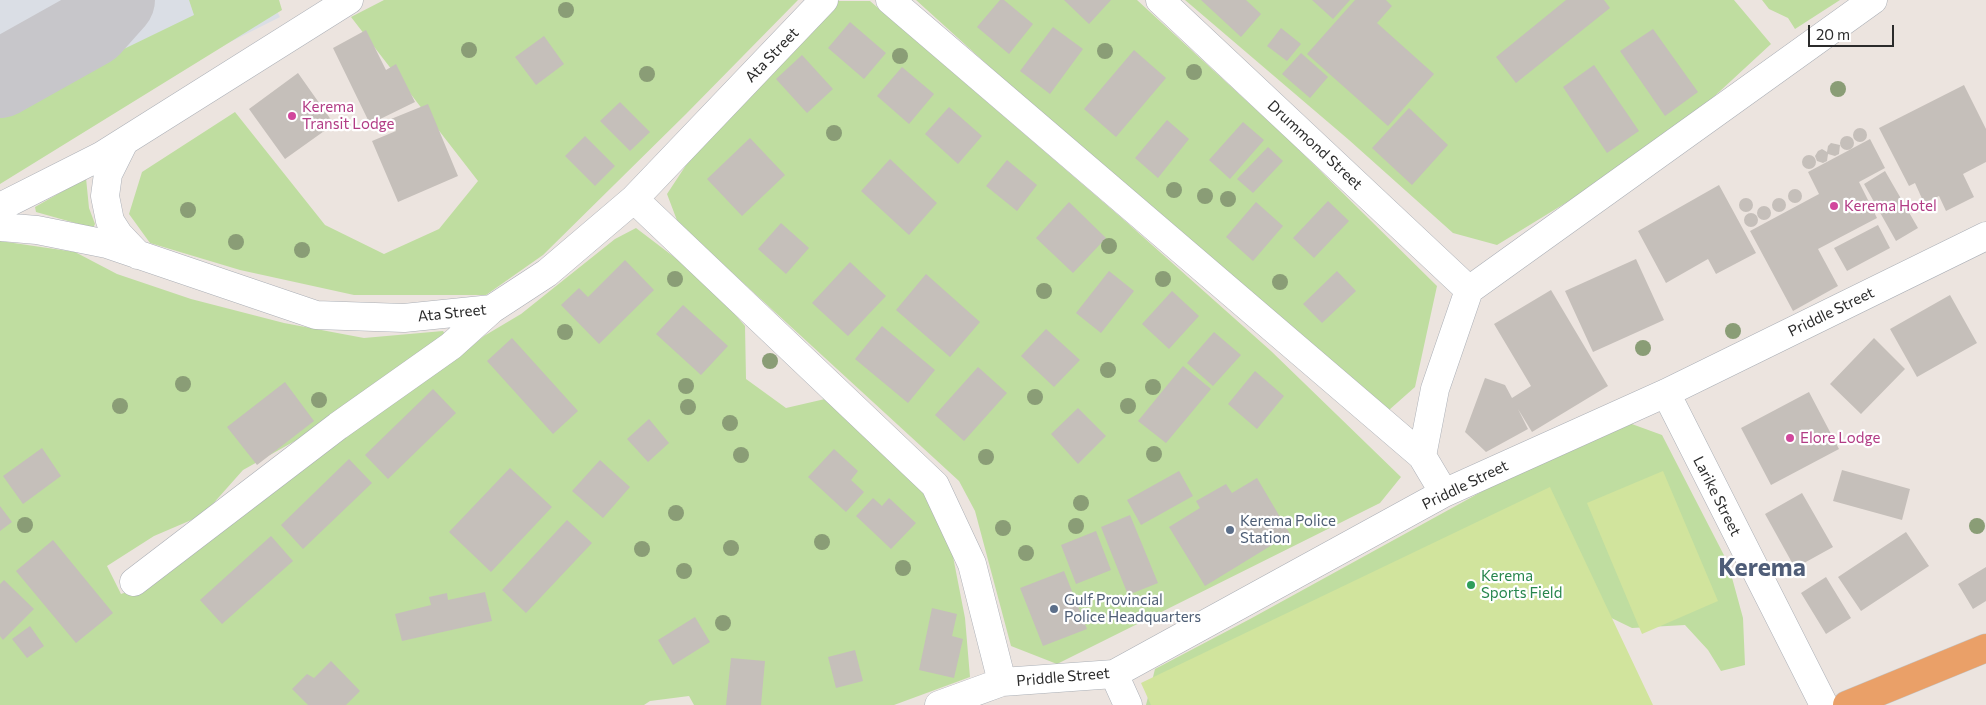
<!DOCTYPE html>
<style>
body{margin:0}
#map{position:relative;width:1986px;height:705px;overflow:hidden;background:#ece4df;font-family:Commissioner,sans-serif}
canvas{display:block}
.scale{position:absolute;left:1808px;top:25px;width:86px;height:22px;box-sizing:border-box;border:2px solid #2b2b2b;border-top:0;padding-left:6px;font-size:15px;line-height:18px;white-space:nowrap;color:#2b2b2b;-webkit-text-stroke:4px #fff;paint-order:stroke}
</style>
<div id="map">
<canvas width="1986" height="705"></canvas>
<div class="scale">20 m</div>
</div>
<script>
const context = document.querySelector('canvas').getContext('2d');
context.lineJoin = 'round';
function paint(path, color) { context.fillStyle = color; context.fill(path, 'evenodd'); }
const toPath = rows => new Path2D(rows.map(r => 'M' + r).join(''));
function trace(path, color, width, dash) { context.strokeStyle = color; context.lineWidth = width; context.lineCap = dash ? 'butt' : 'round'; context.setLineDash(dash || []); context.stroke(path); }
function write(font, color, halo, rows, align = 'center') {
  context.font = font + ' Commissioner,sans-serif'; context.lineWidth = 4.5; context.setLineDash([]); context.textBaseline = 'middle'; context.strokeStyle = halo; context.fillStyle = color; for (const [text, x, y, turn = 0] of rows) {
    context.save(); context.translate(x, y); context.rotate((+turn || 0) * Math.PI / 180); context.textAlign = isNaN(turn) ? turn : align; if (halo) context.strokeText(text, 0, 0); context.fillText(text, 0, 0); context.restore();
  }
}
const airport = toPath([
 [0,0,271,0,280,17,0,157]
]);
const green = toPath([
 [189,0,279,0,282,10,0,184,0,109,194,15],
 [384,0,798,0,686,114,543,255,486,295,354,295,240,270,150,243,129,214,142,172,235,112,325,225,384,254,439,229,478,181,351,17],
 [916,0,1137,0,1290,141,1437,286,1415,387,1389,410,1033,106],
 [1185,0,1734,0,1771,44,1693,116,1595,185,1497,245,1453,233,1349,140],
 [1762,0,1840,0,1795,29,1788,18,1769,9],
 [835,1,870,1,1124,220,1271,351,1401,477,1380,503,1057,664,1011,646,975,511,959,481,678,223,667,194,702,141],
 [86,178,89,208,95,224,93,228,36,212,35,207],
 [636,228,707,282,745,326,746,379,786,408,825,399,911,473,949,536,965,618,970,677,894,705,694,705,689,696,650,701,644,705,0,705,0,241,75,252,117,274,191,299,284,323,364,338,443,331,446,336,311,432,243,470,203,515,154,536,107,566,121,594,158,581,207,540,306,465,460,356,484,336,521,314,615,239],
 [1629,423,1662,435,1728,563,1743,618,1745,665,1721,671,1708,650,1685,625,1632,628,1560,593,1231,705,1146,705,1155,669,1250,619,1492,486]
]);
const pitch = toPath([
 [1663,471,1718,601,1642,634,1587,503],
 [1550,487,1653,705,1151,705,1141,683]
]);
const taxiway = toPath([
 [0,79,91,28,116,0]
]);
const building = toPath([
 [1000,0,1004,0,1033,24,1009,54,977,27],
 [1064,0,1111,0,1089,24],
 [1201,0,1246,0,1261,14,1241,37],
 [1312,0,1350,0,1333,19],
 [1355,0,1386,0,1392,6,1377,23,1434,74,1388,126,1307,54],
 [1566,0,1604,0,1610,8,1516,83,1496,57],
 [850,22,886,53,864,79,828,48],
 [1053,27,1083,49,1050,94,1020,71],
 [1281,28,1301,44,1287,61,1267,46],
 [1653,29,1698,92,1665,116,1620,51],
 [366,30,386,70,396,64,415,102,370,124,333,48],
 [544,36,564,64,536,85,515,57],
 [1134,50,1166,78,1116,137,1084,109],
 [1301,53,1328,77,1310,98,1282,74],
 [802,55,833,89,807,113,776,79],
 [1594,65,1639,131,1607,153,1563,87],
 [902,67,934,94,909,124,877,96],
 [298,73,334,124,285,159,249,109],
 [1964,85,1986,129,1986,162,1963,174,1974,197,1946,211,1939,196,1924,203,1915,183,1909,186,1879,128],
 [620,102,650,132,630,151,600,121],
 [428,104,458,176,398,202,372,141,396,131,391,119],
 [949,107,982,136,958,164,925,134],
 [1409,108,1448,145,1412,185,1372,148],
 [1167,120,1189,139,1158,178,1135,158],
 [1243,122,1264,140,1230,179,1209,160],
 '1853 135a7 7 0 1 1 14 0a7 7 0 1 1-14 0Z',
 [585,136,615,166,595,186,565,156],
 '1840 143a7 7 0 1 1 14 0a7 7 0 1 1-14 0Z',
 [750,138,785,175,742,216,707,179],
 [1870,139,1885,168,1859,182,1877,218,1818,249,1838,286,1793,311,1750,231,1819,194,1808,172],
 [1831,143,1840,145,1839,154,1835,156,1828,154,1827,161,1823,163,1817,161,1815,156,1818,151,1822,149,1827,152,1828,146],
 [1268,147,1283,161,1253,193,1237,179],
 '1802 162a7 7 0 1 1 14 0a7 7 0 1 1-14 0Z',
 [890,159,937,203,909,235,861,191],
 [1007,160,1037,185,1017,211,986,186],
 [1885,171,1918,228,1896,241,1864,184],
 [1719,185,1756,253,1716,274,1708,259,1666,283,1638,231],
 '1788 196a7 7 0 1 1 14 0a7 7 0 1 1-14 0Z',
 '1772 205a7 7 0 1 1 14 0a7 7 0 1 1-14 0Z',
 '1739 205a7 7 0 1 1 14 0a7 7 0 1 1-14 0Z',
 [1328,201,1349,221,1314,258,1293,238],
 [1069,202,1106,238,1073,273,1036,238],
 [1256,202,1283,226,1253,261,1226,237],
 '1757 213a7 7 0 1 1 14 0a7 7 0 1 1-14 0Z',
 '1744 220a7 7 0 1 1 14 0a7 7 0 1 1-14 0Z',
 [781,223,809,248,786,274,758,249],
 [1878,225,1890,248,1847,271,1834,248],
 [1636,259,1664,320,1593,352,1565,291],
 [625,260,654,290,599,344,561,305,579,288,588,297],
 [850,262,886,296,848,336,812,303],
 [1109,271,1134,291,1101,333,1076,313],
 [1337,271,1356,291,1322,323,1303,304],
 [926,274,980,322,950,357,896,310],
 [1551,290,1608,386,1532,432,1518,409,1528,429,1486,452,1465,432,1485,378,1505,385,1512,398,1531,386,1494,324],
 [1172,291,1199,316,1169,349,1142,324],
 [1950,295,1977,343,1917,377,1890,329],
 [683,305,728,346,701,375,656,334],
 [882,326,935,370,908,403,855,359],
 [1046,329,1080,360,1054,387,1021,356],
 [1214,332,1241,355,1213,386,1187,363],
 [512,338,578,411,553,434,487,361],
 [1874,338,1905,369,1861,414,1830,384],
 [1183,366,1211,389,1166,443,1138,421],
 [978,367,1007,393,964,441,935,415],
 [1255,371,1284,396,1257,429,1228,404],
 [285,382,314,421,257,465,227,427],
 [433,389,456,413,388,479,365,455],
 [1809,392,1839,449,1771,485,1741,428],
 [1078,408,1106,436,1078,464,1051,434],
 [649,419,669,443,648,462,627,439],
 [42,448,61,476,23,504,3,476],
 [834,449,858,471,851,480,864,492,846,512,808,477],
 [349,459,372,483,303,549,281,525],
 [600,460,630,487,603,518,572,491],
 [510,468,552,507,491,572,449,532],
 [1842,470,1910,489,1902,520,1833,501],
 [1179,471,1193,496,1141,525,1127,500],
 [1257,478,1290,534,1205,586,1169,527,1200,508,1196,501,1226,484,1232,493],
 [1802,493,1833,547,1795,568,1765,514],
 [873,498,882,506,889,498,916,523,891,549,856,516],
 [0,506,12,522,0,531],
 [1130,515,1158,583,1128,595,1101,527],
 [567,520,592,543,526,613,502,590],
 [1096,531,1111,570,1076,584,1061,545],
 [1906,532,1929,566,1861,611,1838,577],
 [271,536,293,561,222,624,200,600],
 [53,540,113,613,76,643,16,571],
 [1986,567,1986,601,1973,609,1958,584],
 [1064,571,1087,629,1043,646,1020,588],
 [1826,577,1851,618,1826,634,1801,593],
 [4,580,34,609,3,640,0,636,0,584],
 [485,592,492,621,402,641,395,614,431,605,429,597,447,593,448,600],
 [932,608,957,614,952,636,963,639,954,678,919,670],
 [695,617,710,642,673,665,658,640],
 [30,626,44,646,27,658,12,639],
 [855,650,863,681,836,688,828,657],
 [731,658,765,661,761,705,726,705],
 [331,661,360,691,346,705,308,705,292,689,307,674,314,678]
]);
const minor = toPath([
 [890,0,1422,456],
 [1160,0,1469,290],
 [124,142,108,174,105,196,110,221,119,235,138,255],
 [634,199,935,485,972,564,1002,682],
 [0,207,101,156,349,0],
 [0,227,37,230,107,244,316,315,404,318,492,309,547,273,634,199,824,0],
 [1666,393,1824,705],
 [1444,493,1422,456,1435,389,1469,290,1873,0],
 [134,582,338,426,451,346,492,309],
 [1114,674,1128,705],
 [939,705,1002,682,1114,674,1444,493,1666,393,1986,236]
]);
const trunk = toPath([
 [1847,705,1986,648]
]);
const trees = [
 [566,10],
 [469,50],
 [1105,51],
 [900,56],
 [1194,72],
 [647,74],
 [1838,89],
 [834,133],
 [1174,190],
 [1205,196],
 [1228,199],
 [188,210],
 [236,242],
 [1109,246],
 [302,250],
 [675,279],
 [1163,279],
 [1280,282],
 [1044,291],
 [1733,331],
 [565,332],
 [1643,348],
 [770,361],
 [1108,370],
 [183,384],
 [686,386],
 [1153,387],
 [1035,397],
 [319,400],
 [120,406],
 [1128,406],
 [688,407],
 [730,423],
 [1154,454],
 [741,455],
 [986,457],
 [1081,503],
 [676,513],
 [25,525],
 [1076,526],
 [1977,526],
 [1003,528],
 [822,542],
 [731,548],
 [642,549],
 [1026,553],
 [903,568],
 [684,571],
 [723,623]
];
const markers = [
 [292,116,5,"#d1479c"],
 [1834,206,5,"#d1479c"],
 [1790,438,5,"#d1479c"],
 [1230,530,5,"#5c6f8a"],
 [1471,585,5,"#2e9e5b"],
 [1054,609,5,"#5c6f8a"]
];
const streetNames = [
 ["Ata Street",772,55,-46],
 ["Drummond Street",1315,145,43],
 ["Priddle Street",1831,312,-26],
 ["Ata Street",452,313,-6],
 ["Priddle Street",1465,485,-26],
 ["Larike Street",1717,496,63],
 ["Priddle Street",1063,677,-5]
];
const hotelNames = [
 ["Kerema",302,107],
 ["Transit Lodge",302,124],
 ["Kerema Hotel",1844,206],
 ["Elore Lodge",1800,438]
];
const serviceNames = [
 ["Kerema Police",1240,521],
 ["Station",1240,538],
 ["Gulf Provincial",1064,600],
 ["Police Headquarters",1064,617]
];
const leisureNames = [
 ["Kerema",1481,576],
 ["Sports Field",1481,593]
];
const townNames = [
 ["Kerema",1762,568]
];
paint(airport, '#dadee5');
paint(green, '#bfdda0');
paint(pitch, '#d1e49d');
trace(taxiway, '#c7c6ca', 78);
paint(building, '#c5bfba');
trace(minor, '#abafb6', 29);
trace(trunk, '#c4c4c4', 29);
trace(minor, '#fff', 28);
trace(trunk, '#eaa068', 28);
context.fillStyle = '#8a9d76';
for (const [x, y] of trees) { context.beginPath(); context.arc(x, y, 8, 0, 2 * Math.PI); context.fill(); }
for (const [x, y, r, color] of markers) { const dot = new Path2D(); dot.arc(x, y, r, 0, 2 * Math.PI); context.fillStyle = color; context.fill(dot); trace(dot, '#fff', 2); }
write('15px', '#2b2b2b', '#fff', streetNames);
write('15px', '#b23c85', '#fff', hotelNames, 'left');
write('15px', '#4e5e75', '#fff', serviceNames, 'left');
write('15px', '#27864d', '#fff', leisureNames, 'left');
write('bold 25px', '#4f5d78', '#fff', townNames);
</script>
